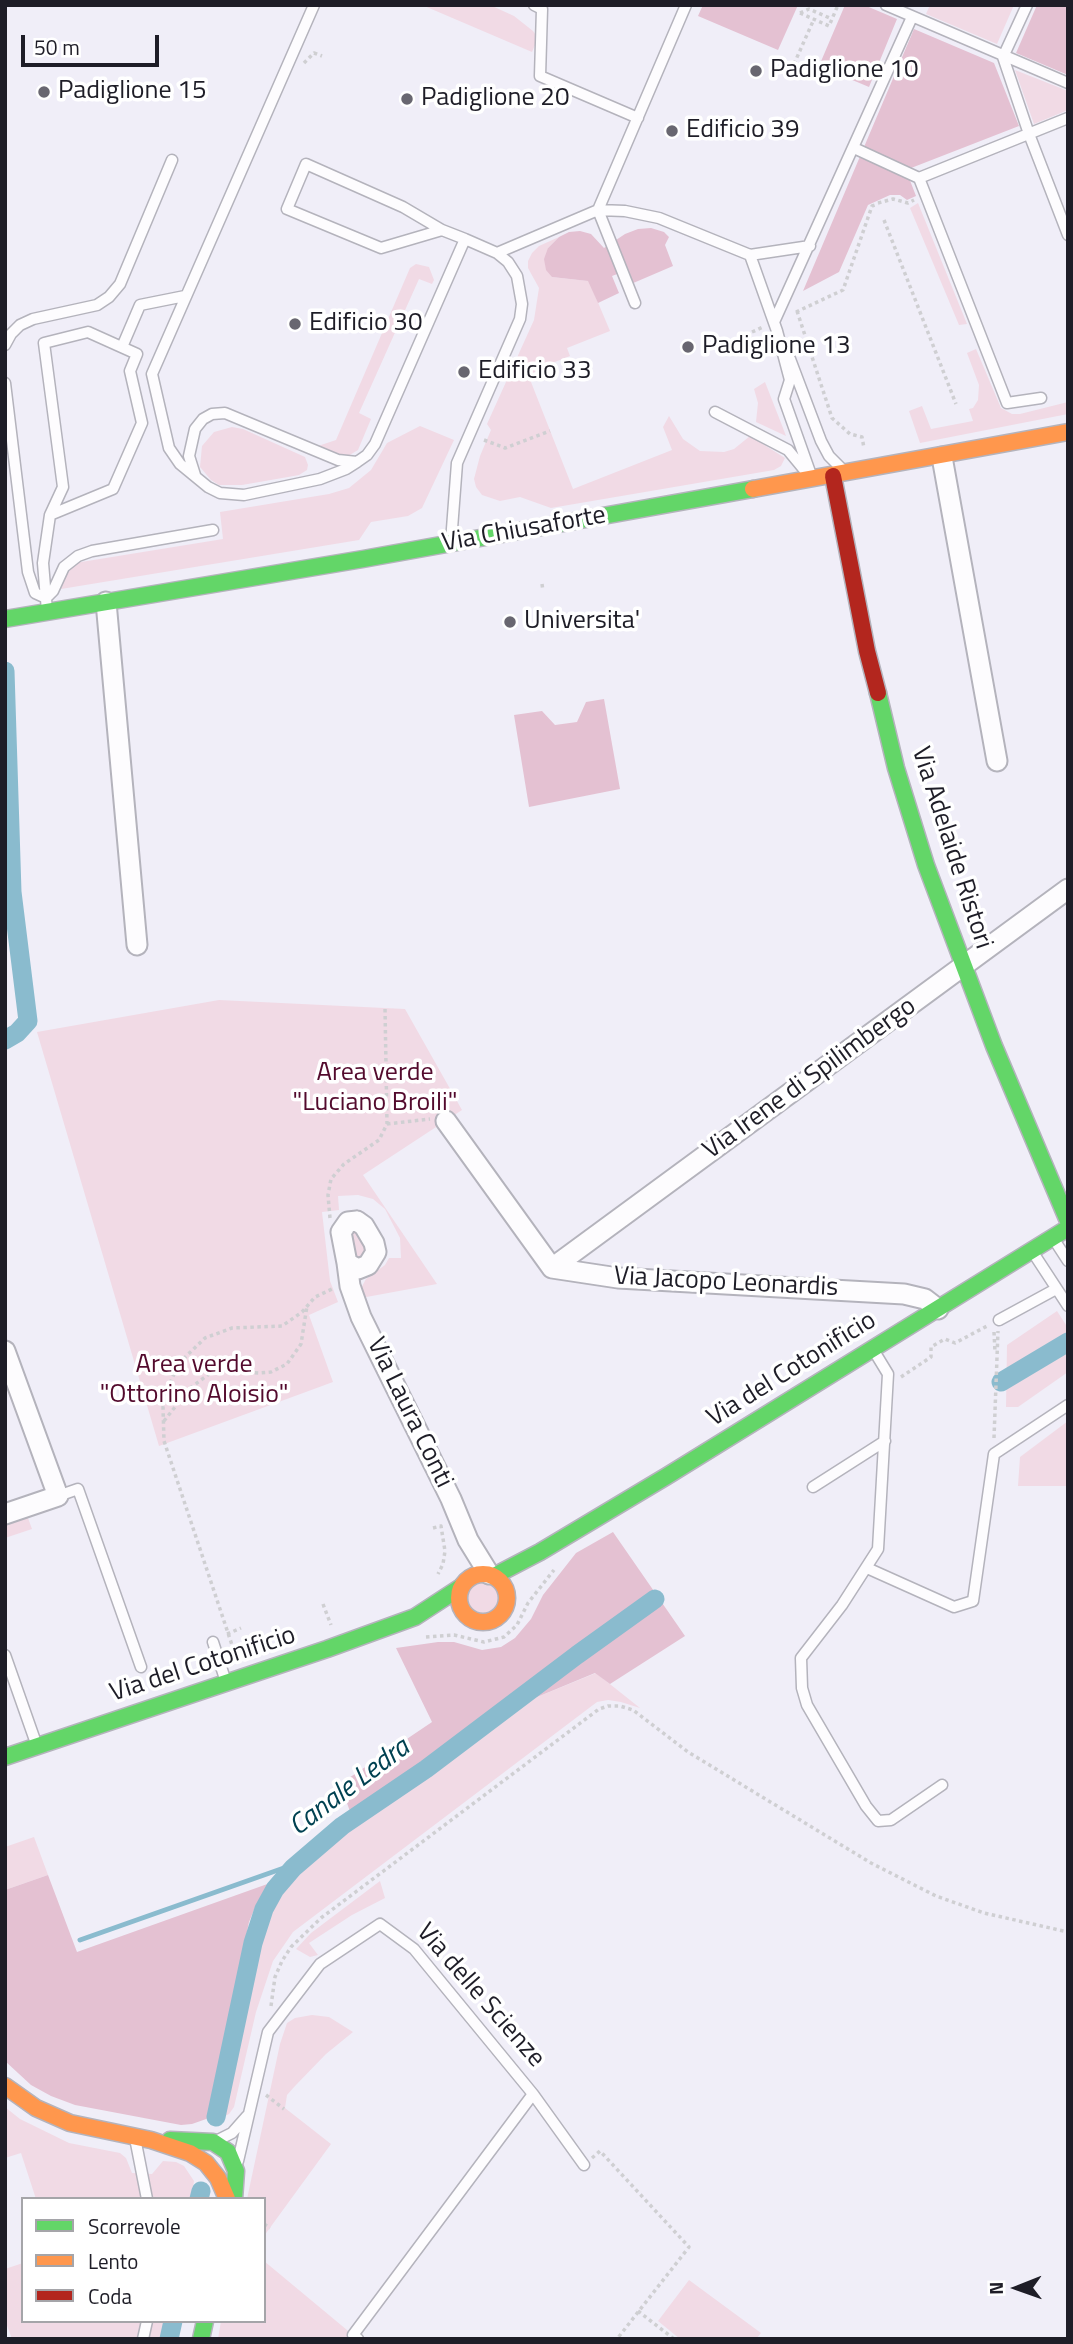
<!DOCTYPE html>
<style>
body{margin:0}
#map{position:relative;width:1073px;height:2344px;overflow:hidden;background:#f0eef8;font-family:"Titillium Web",sans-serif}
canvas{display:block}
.frame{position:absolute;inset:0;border:7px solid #1e1d27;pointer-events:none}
.legend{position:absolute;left:21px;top:2197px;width:245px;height:126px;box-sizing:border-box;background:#fff;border:2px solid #a5a5a9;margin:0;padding:9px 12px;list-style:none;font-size:21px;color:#1e1d27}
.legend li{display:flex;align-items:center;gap:14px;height:35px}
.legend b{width:35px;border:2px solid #a5a5a9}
.north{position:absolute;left:982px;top:2253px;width:70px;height:70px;-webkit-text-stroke:5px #fff;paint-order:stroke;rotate:269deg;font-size:19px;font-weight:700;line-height:28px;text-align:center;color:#1e1d27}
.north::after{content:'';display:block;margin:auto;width:24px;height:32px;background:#1e1d27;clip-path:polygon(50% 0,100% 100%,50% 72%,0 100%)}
.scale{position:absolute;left:21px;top:35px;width:138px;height:32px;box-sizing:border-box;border:4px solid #1e1d27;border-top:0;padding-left:9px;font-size:21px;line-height:24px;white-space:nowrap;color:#1e1d27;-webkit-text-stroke:5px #fff;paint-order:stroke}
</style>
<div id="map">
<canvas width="1073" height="2344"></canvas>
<div class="frame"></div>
<ul class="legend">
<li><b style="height:9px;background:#63d668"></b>Scorrevole</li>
<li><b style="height:9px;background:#ff974d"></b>Lento</li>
<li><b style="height:9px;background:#b3261e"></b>Coda</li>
</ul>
<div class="north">N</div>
<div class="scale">50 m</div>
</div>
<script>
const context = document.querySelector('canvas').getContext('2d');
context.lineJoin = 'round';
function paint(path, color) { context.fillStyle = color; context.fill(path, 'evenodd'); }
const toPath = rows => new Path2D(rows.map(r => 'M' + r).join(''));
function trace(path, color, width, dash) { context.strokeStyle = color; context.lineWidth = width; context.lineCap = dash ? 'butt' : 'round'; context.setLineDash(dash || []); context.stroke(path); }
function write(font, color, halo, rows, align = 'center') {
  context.font = font + ' "Titillium Web",sans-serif'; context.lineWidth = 7; context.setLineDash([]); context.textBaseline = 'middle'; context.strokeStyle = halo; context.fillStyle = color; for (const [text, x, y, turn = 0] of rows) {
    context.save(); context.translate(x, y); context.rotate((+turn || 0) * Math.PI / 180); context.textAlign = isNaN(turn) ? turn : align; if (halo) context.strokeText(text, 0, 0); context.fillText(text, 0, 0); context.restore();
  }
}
const green = toPath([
 [422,5,490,5,514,16,533,31,538,38,532,52],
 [930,5,1014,5,997,44,926,14],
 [1015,70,1068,91,1068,110,1034,124],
 [918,203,967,324,959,325,910,208],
 [559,237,548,248,552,277,589,281,610,331,567,348,570,356,537,369,532,376,531,382,573,489,672,450,663,427,669,416,683,439,700,451,724,452,734,449,750,436,785,458,781,466,774,470,551,508,520,497,500,501,482,495,476,487,474,479,480,456,491,430,487,424,534,320,539,288,528,268,528,261,532,253,539,246],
 [416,264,429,267,434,280,432,284,419,279,359,413,371,419,358,450,348,456,342,457,318,446,336,440,410,268],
 [976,349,1001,408,1012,414,1020,414,1068,402,1068,414,920,443,909,411,922,406,931,429,973,421,969,409,973,408,978,400,979,385,967,353],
 [765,382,783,428,786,436,756,422,758,403,754,389],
 [420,426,454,440,422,508,408,516,371,522,359,540,61,589,63,580,75,563,223,539,220,512,329,494,349,488,371,470,387,443],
 [232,427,243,429,305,457,308,465,307,470,299,475,288,477,242,485,219,485,211,480,200,467,202,446,214,432],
 [219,1000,405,1009,462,1110,363,1175,437,1284,361,1298,360,1290,366,1279,385,1265,389,1258,401,1258,400,1238,385,1209,373,1199,358,1195,338,1196,339,1210,322,1212,330,1281,338,1302,309,1315,333,1382,159,1446,37,1032],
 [353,1227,369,1250,362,1260,352,1257,351,1229],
 [1057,1311,1068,1328,1068,1372,1018,1407,1006,1407,1007,1345],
 [1068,1421,1068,1486,1018,1486,1020,1457],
 [25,1510,32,1529,5,1538,5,1517],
 '459 1598a24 24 0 1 1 48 0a24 24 0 1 1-48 0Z',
 [596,1673,640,1708,621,1702,608,1700,597,1702,293,1932,273,1961,256,2012,234,2107,229,2114,221,2118,262,1928,270,1908,296,1873,329,1843,396,1798,525,1702],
 [34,1837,48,1875,5,1890,5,1847],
 [380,1881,385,1898,352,1915,309,1943,318,1955,310,1957,296,1949,311,1933],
 [312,2015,329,2017,353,2032,326,2054,295,2086,287,2095,285,2108,331,2144,264,2236,264,2199,247,2199,280,2044,287,2023,295,2018],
 [5,2107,20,2119,69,2143,120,2153,126,2158,132,2173,152,2174,163,2161,176,2162,184,2166,194,2181,191,2199,36,2199,21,2153,5,2158],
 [264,2261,353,2335,350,2339,218,2339,221,2321,264,2321],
 [23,2263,23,2321,164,2321,160,2339,12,2339,5,2320,5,2269],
 [689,2280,761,2333,756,2339,680,2339,658,2321]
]);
const forest = toPath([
 [703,5,798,5,778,50,698,16],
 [845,5,864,5,897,19,869,87,819,66],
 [1037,5,1068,5,1068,75,1016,53],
 [914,29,994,63,1019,126,906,170,916,196,907,200,900,195,890,195,868,205,839,272,803,291],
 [651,228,664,232,669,237,665,245,673,266,631,284,625,271,612,276,619,293,598,303,588,281,552,277,546,270,544,259,548,248,559,237,569,232,580,231,591,234,604,248,625,234,638,229],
 [604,699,620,789,529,807,514,715,542,711,555,725,577,722,586,702],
 [613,1532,685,1636,610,1684,595,1673,525,1702,355,1825,340,1784,432,1722,396,1648,438,1642,454,1642,482,1650,501,1647,515,1638,531,1619,543,1595,576,1553],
 [48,1875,77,1952,273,1882,256,1905,249,1922,209,2118,192,2124,181,2125,75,2105,51,2096,31,2085,5,2061,5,1890]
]);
const stream = toPath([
 [80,1940,298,1863]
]);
const canal = toPath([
 [5,671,12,892,28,1021,17,1033,5,1040],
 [1001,1382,1068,1342],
 [216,2117,253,1943,264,1909,275,1889,293,1868,342,1826,426,1769,577,1655,655,1599],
 [199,2199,201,2191],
 [169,2339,173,2321]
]);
const path = toPath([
 [800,13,829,26,838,5],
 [800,13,809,9,832,19],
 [304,63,314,53,322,56],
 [794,64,814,19],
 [878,203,893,199,908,203,914,200],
 [884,220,956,404],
 [797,311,832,418,850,434,862,437,864,448],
 [796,312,843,290,872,206,878,204],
 [752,332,763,327],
 [484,440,505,448,550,431],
 [542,584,543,591],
 [387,1124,430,1119],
 [330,1218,328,1195,331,1179,344,1164,379,1140,387,1124,385,1008],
 [994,1332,995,1352],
 [901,1377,931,1357,931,1347,945,1339,955,1343,989,1325],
 [164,1421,189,1389,209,1374,223,1370,259,1373,271,1372,287,1364,301,1344,307,1306],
 [994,1438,998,1331],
 [433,1528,441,1526,445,1551,443,1564,438,1574],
 [323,1604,331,1625],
 [227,1634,241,1628],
 [426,1637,454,1635,484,1642,504,1637,517,1625,528,1603,554,1570],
 [236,1657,164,1441,163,1407,166,1392,179,1363,205,1338,232,1328,282,1326,302,1312,315,1297,334,1288],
 [271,2006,275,1977,282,1961,291,1947,321,1918,599,1709,608,1706,620,1706,633,1710,688,1752,871,1863,936,1896,984,1913,1068,1932],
 [266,2095,284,2109],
 [592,2158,600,2151,689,2247,617,2339],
 [264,2224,270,2228],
 [638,2311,674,2339]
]);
const lane = toPath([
 [314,5,152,374,169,448,180,464,208,487,220,493,244,495,320,479,346,469,357,462,367,455,375,444,465,239,442,230,403,207,306,164,287,209,381,248,442,230],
 [534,5,542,9,540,76,638,118],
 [886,5,1068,83],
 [1027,5,1003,57,1029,134,1068,235],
 [854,148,919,178,1007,403,1041,398],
 [919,178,1068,118],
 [497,253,598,210,625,211,659,218,750,255,777,331,790,380,784,399,811,475],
 [750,255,810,246],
 [635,303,598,210,686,5],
 [774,322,912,17],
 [5,345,11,334,20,325,33,319,97,305,109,297,120,284,172,160],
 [122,347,140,305,185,296],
 [790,359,821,441,829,456,843,470],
 [5,383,28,572,35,593,46,598,53,591,64,567,78,556,92,551,213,530],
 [715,412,788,450,807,473],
 [195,475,189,456,195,429,203,419,212,414,225,413,338,460,357,462],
 [451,542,457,463,520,319,522,304,517,276,508,262,497,253,465,239],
 [47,611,43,563,50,515,113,489,142,423,130,371,137,354,88,332,44,343,63,487,50,515],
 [1053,1238,1068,1261],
 [1032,1251,1068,1306],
 [999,1320,1056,1289],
 [874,1351,888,1374,878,1549,842,1605,801,1658,802,1688,807,1705,866,1806,878,1821,891,1820,942,1785],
 [813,1487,885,1441],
 [58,1496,78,1489,141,1667],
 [867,1568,954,1607,973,1601,994,1454,1068,1405],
 [213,1642,226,1682],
 [5,1655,37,1746],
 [135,2138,147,2199],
 [216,2141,232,2133,247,2116],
 [238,2161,268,2032,320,1964,380,1924,414,1949,533,2094],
 [143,2339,147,2321],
 [358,2339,353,2335,533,2094,584,2165]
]);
const street = toPath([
 [942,457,997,761],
 [106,602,137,945],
 [446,1121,552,1268],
 [357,1221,364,1226,374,1243,376,1252,368,1265,358,1269,347,1263,341,1232,348,1222,357,1221],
 [347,1263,350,1286,361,1317,451,1499,468,1540,489,1574],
 [552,1268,1068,889],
 [552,1268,618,1278,904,1294,925,1299,938,1309],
 [5,1351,58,1496,5,1514]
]);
const fast = toPath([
 [5,619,363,559,753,489],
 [878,693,896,768,926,865,994,1046,1068,1221],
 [494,1576,540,1552,667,1476,1068,1228],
 [5,1757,327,1649,415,1617,461,1587],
 [170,2140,213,2142,228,2152,236,2171,234,2199],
 [201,2339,205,2321]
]);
const slow = toPath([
 [753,489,1068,432],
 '459 1598a24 24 0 1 1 48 0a24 24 0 1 1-48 0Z',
 [5,2086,36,2108,70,2123,151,2140,190,2153,206,2163,218,2178,227,2199]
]);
const jam = toPath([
 [833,476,867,651,878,693]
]);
const markers = [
 [756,71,7,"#686670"],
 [44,92,7,"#686670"],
 [407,99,7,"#686670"],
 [672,131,7,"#686670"],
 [295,324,7,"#686670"],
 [688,347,7,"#686670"],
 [464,372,7,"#686670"],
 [510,622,7,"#686670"]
];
const poiNames = [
 ["Padiglione 10",770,71],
 ["Padiglione 15",58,92],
 ["Padiglione 20",421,99],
 ["Edificio 39",686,131],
 ["Edificio 30",309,324],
 ["Padiglione 13",702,347],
 ["Edificio 33",478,372],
 ["Universita'",524,622]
];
const streetNames = [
 ["Via Chiusaforte",524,530,-10],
 ["Via Adelaide Ristori",951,848,72],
 ["Via Irene di Spilimbergo",810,1079,-36],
 ["Via Jacopo Leonardis",726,1283,3],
 ["Via del Cotonificio",792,1370,-32],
 ["Via Laura Conti",409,1413,64],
 ["Via del Cotonificio",203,1665,-18],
 ["Via delle Scienze",480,1996,49]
];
const parkNames = [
 ["Area verde",375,1074],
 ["\"Luciano Broili\"",375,1104],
 ["Area verde",194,1366],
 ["\"Ottorino Aloisio\"",194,1396]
];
const waterNames = [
 ["Canale Ledra",350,1788,-37]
];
paint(green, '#f1dae5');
paint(forest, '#e4c1d2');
trace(stream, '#8abbce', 5);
trace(canal, '#8abbce', 19);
trace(lane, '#b4b3bc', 13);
trace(street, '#b4b3bc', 23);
trace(fast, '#b4b3bc', 19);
trace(slow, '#b4b3bc', 19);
trace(jam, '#b4b3bc', 19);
trace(path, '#cfcfd2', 3.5, [3.5, 3.5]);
trace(lane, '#fdfcfe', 10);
trace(street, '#fdfcfe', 19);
trace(fast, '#63d668', 16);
trace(slow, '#ff974d', 16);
trace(jam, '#b3261e', 16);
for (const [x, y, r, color] of markers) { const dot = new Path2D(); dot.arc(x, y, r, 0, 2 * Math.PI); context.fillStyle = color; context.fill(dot); trace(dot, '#fff', 2.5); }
write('26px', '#1e1d27', '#fff', poiNames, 'left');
write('26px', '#1e1d27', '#fff', streetNames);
write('26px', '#530a2d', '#fff', parkNames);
write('italic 28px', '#004151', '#fff', waterNames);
</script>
